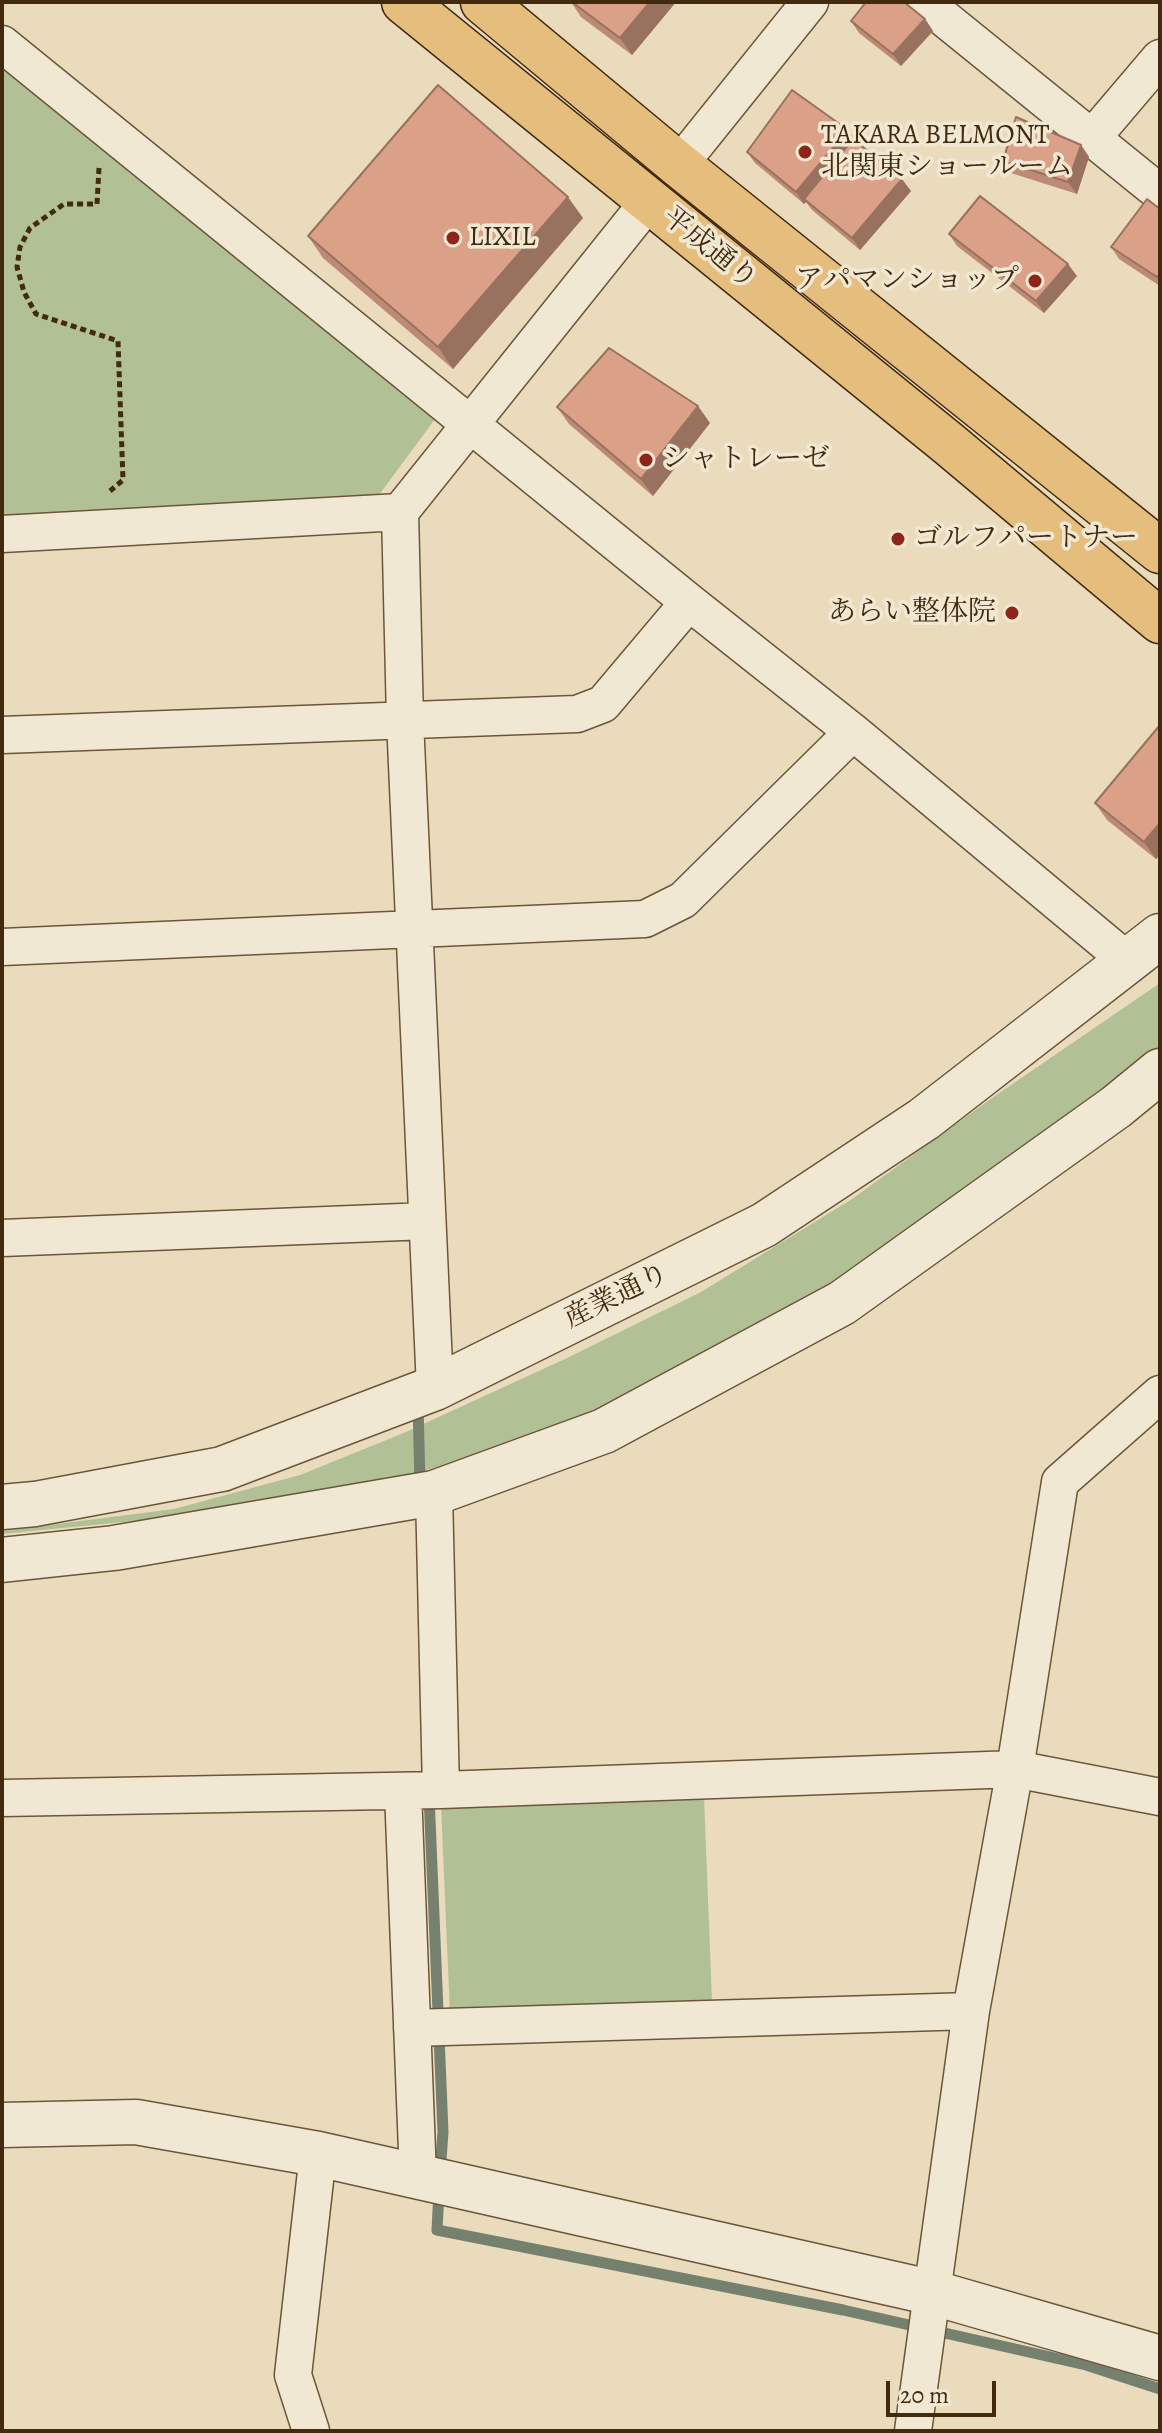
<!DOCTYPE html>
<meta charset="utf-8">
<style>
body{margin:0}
#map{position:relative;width:1162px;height:2433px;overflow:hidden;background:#eadbbc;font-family:Alegreya,serif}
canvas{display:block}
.frame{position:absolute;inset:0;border:4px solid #412a0e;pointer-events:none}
.scale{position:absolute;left:886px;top:2381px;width:110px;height:36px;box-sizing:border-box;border:4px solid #412a0e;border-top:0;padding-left:10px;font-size:24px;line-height:28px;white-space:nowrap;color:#412a0e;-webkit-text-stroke:6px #f1e8d3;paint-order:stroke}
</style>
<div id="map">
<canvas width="1162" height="2433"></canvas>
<div class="frame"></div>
<div class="scale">20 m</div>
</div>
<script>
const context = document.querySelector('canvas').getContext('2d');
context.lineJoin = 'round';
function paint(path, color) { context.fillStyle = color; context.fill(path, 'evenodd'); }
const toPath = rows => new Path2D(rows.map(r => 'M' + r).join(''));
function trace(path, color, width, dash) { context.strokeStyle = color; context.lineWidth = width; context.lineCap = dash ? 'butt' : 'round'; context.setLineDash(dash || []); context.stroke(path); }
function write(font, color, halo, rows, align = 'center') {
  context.font = font + ' Alegreya,"Noto Serif JP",serif'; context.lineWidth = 7; context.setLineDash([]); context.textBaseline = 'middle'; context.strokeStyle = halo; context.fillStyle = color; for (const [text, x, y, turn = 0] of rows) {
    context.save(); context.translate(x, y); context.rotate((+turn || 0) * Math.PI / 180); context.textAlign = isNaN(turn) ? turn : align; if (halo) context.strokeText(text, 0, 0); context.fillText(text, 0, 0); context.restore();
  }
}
const green = toPath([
 [2,59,438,415,376,499,2,515],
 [1160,983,1160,1058,977,1200,686,1378,516,1444,402,1477,205,1514,2,1534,2,1531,174,1509,300,1475,406,1432,567,1358,701,1292,852,1199,992,1098],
 [704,1797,712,2001,450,2014,441,1805]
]);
const stream = toPath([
 [418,1403,420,1486],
 [429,1795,443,2132,440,2174],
 [439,2191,437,2230,843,2310,1086,2365,1160,2389]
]);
const path = toPath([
 [99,168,97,204,64,204,30,228,20,247,17,267,24,292,36,314,118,341,123,480,110,491]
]);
const minor = toPath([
 [924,2,1160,193],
 [2,44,689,602,853,732,1129,962],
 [1092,138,1160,58],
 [679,165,810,2],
 [2,534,400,512],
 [2,735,577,714,603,704,689,602],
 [2,947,645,919,683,900,853,732],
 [2,1238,427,1221],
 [435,1388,405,720,400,512,649,201],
 [434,1493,441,1790],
 [403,1791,418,2177],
 [2,1798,441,1790,1015,1769,1160,1797],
 [412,2028,971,2011],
 [311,2431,293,2375,318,2154],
 [913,2431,971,2011,1015,1769,1060,1482,1160,1394]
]);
const tertiary = toPath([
 [2,1507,35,1504,222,1469,435,1388,764,1225,924,1119,1160,936],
 [2,1560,114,1548,434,1493,604,1431,842,1303,1116,1107,1160,1071],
 [2,2125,136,2122,318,2154,934,2293,1160,2358]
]);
const primary = toPath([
 [404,2,949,444,1160,621],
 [483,2,679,165,1160,551]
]);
const wall = toPath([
 [571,2,676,2,632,55,581,17],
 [925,19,933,31,901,66,859,33,851,21],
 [848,130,856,141,911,191,860,250,812,210,806,202,804,204,755,163,747,152],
 [1081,145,1089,157,1077,194,1011,173,1003,161],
 [1160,209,1160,286,1119,259,1111,247],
 [583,218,453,369,323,258,308,236],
 [949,234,1077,276,1044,313,957,246],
 [557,407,710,423,653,496,569,424],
 [1160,725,1160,855,1156,859,1107,820,1095,803]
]);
const shadedWall = toPath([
 [650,2,676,2,632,55,620,38],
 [925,19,933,31,901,66,893,54],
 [848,130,856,141,804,199,806,202,804,204,796,192],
 [1081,145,1089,157,1077,194,1068,182],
 [902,179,911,191,860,250,852,238],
 [568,197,583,218,453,369,438,347],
 [1068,264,1077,276,1044,313,1036,301],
 [698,406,710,423,653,496,641,479],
 [1160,823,1160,855,1156,859,1144,842]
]);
const building = toPath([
 [572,2,650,2,620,38,572,2],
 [866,2,904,2,925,19,893,54,851,21,866,2],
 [438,85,568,197,438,347,308,236,438,85],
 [792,90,848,130,796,192,747,152,792,90],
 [1016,117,1081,145,1068,182,1003,161,1016,117],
 [853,139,902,179,852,238,804,199,853,139],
 [980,196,1068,264,1036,301,949,234,980,196],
 [1147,199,1160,209,1160,274,1157,277,1111,247,1147,199],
 [609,348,698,406,641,479,557,407,609,348],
 [1160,725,1160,823,1144,842,1095,803,1160,725]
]);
const markers = [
 [805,152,8,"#8f2418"],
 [453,238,8,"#8f2418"],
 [1035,281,8,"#8f2418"],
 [646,460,8,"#8f2418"],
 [898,539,8,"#8f2418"],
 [1012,613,8,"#8f2418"]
];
const poiNames = [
 ["TAKARA BELMONT",821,136],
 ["北関東ショールーム",821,168],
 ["LIXIL",469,238],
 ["アパマンショップ",1019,281,"right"],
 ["シャトレーゼ",662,460],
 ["ゴルフパートナー",914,539],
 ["あらい整体院",996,613,"right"]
];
const streetNames = [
 ["平成通り",709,249,39],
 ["産業通り",617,1297,-26]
];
paint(green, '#b1c195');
trace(stream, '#75816e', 11);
trace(minor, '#6b563a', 39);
trace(tertiary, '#6b563a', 47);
trace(primary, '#412a0e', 47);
trace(path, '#412a0e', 5, [6, 4]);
trace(minor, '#f1e8d3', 36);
trace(tertiary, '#f1e8d3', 44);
trace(primary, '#e5be7e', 44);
paint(wall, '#bc8a75');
paint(shadedWall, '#99715f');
paint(building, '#dba188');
trace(building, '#99715f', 2);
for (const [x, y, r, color] of markers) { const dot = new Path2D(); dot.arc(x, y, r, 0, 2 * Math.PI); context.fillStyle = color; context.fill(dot); trace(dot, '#f1e8d3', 3); }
write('28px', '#412a0e', '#f1e8d3', poiNames, 'left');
write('28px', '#412a0e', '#f1e8d3', streetNames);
</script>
